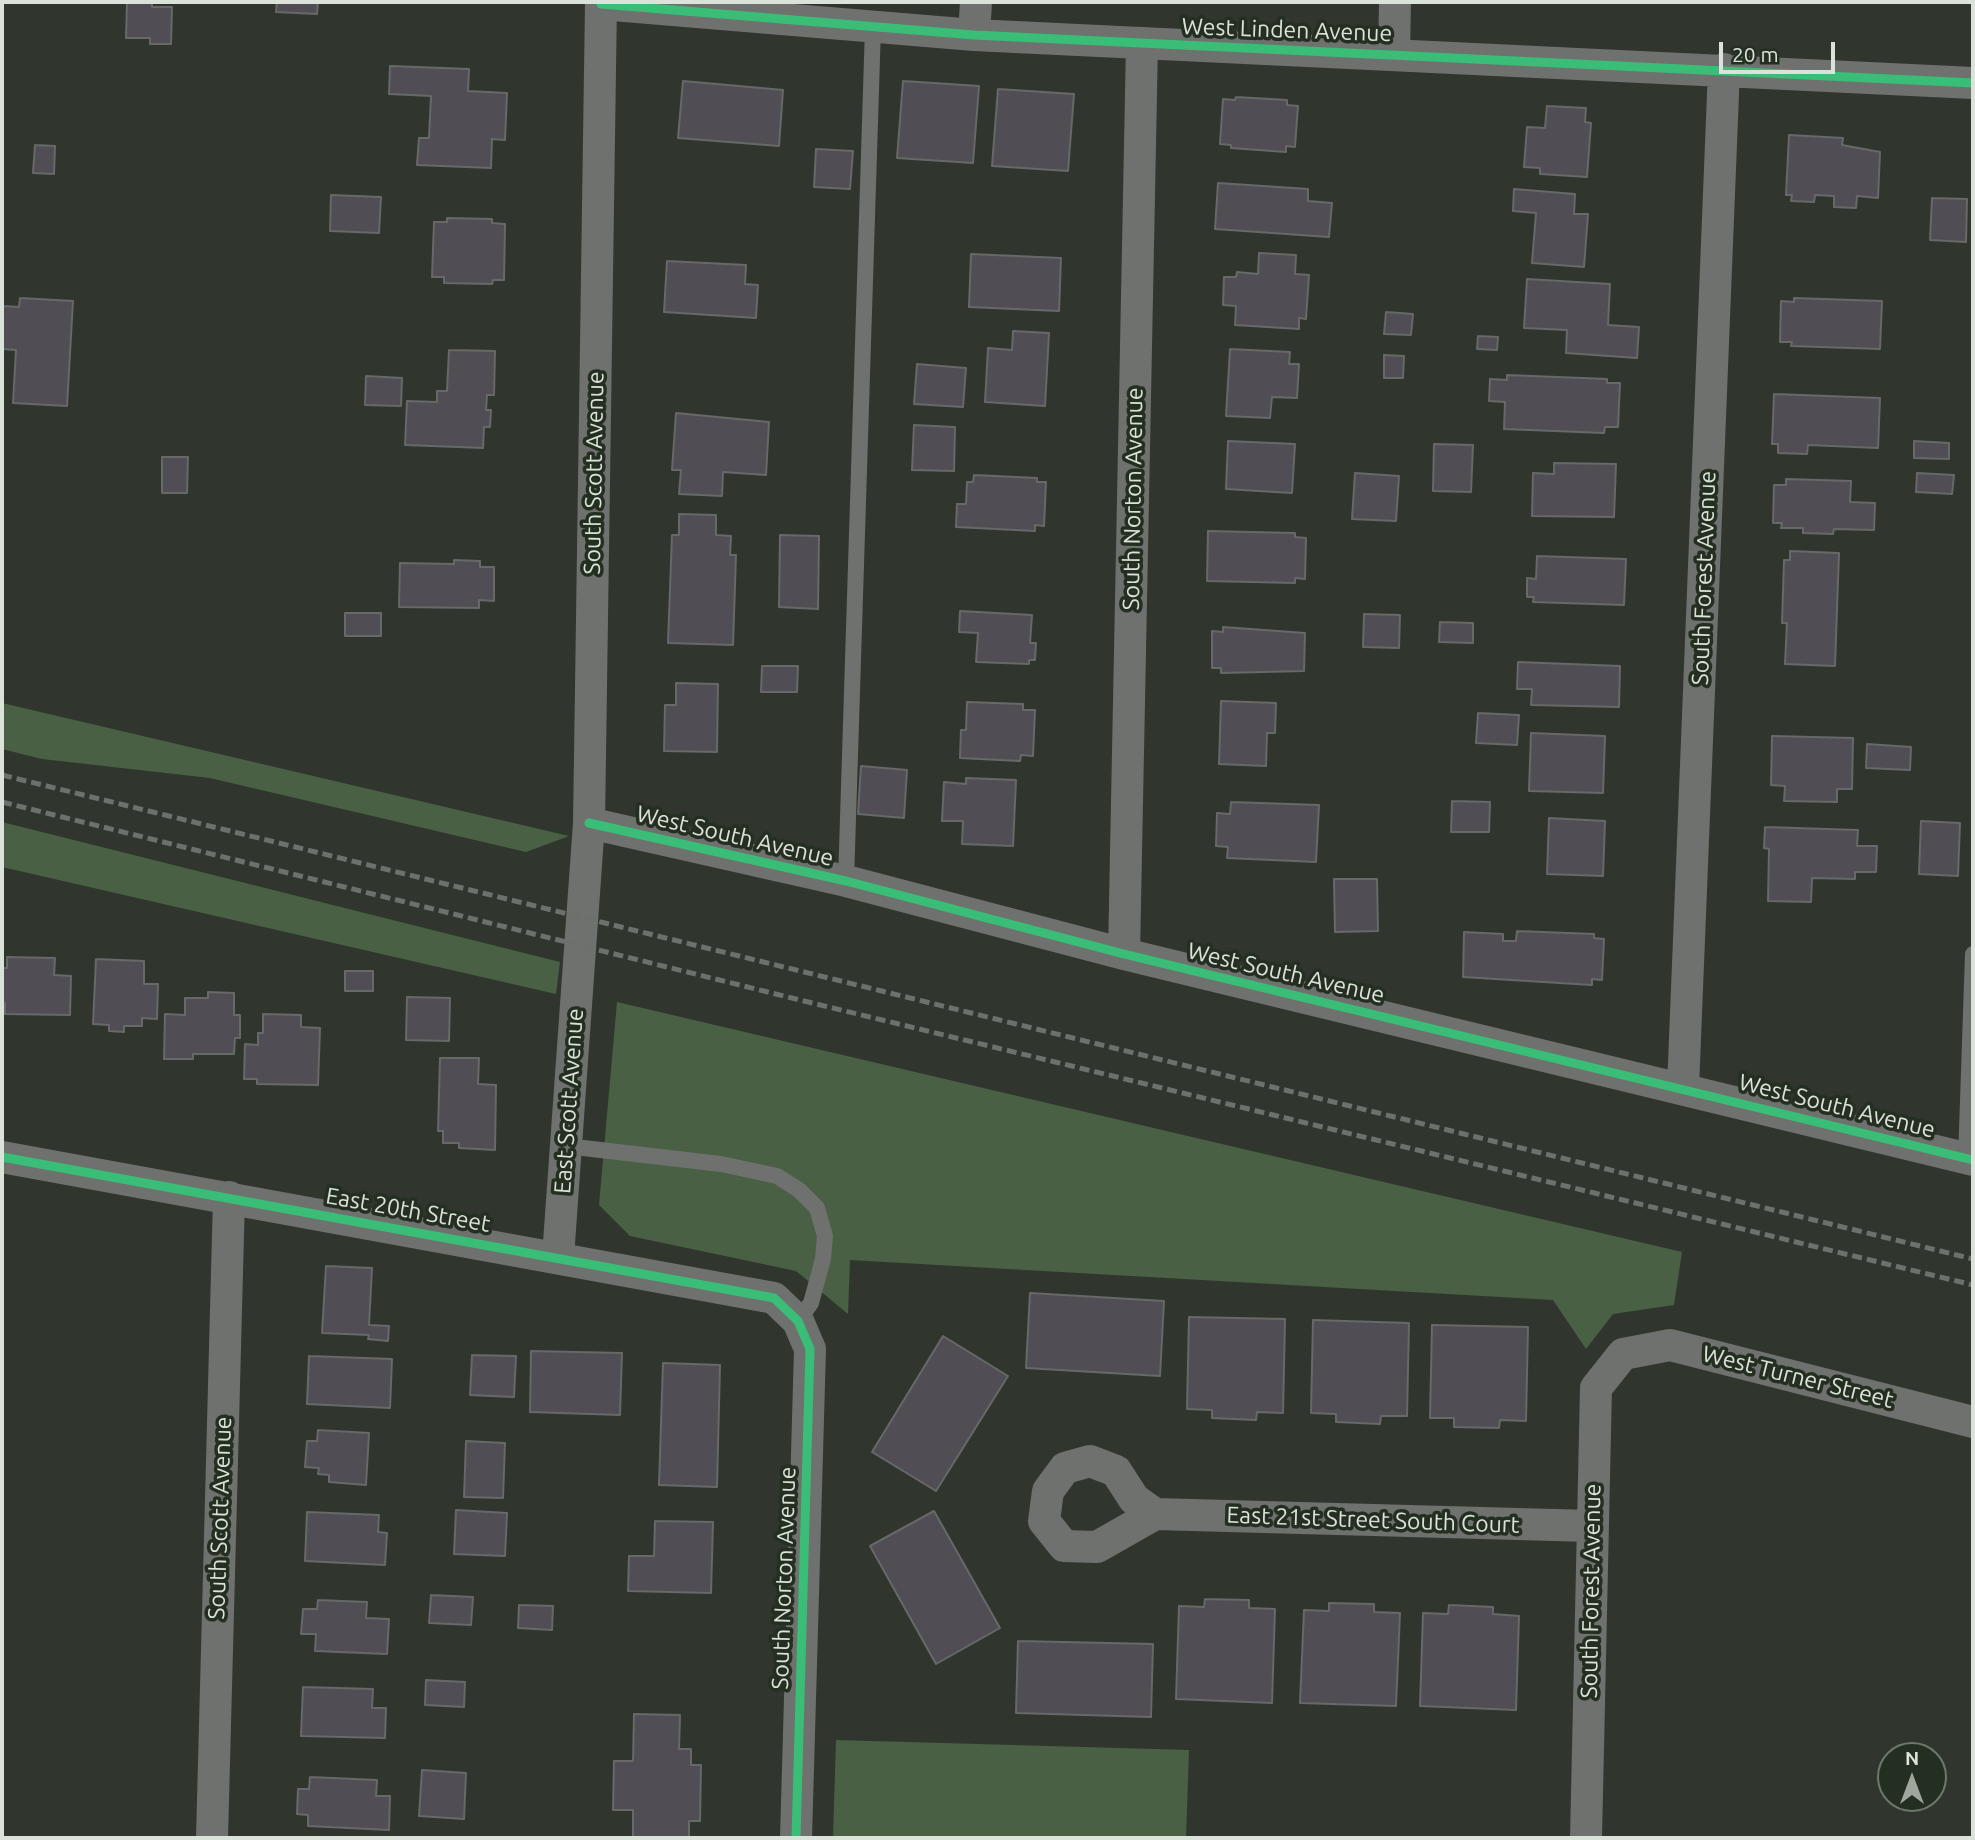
<!DOCTYPE html>
<style>
body{margin:0}
#map{position:relative;width:1975px;height:1840px;overflow:hidden;background:#30362e;font-family:Ubuntu,sans-serif}
canvas{display:block}
.frame{position:absolute;inset:0;border:4px solid #dbe2d9;pointer-events:none}
.north{position:absolute;left:1877px;top:1742px;width:70px;height:70px;box-sizing:border-box;background:#242f22;border:2px solid #6d776b;border-radius:50%;rotate:0deg;font-size:19px;font-weight:700;line-height:28px;text-align:center;color:#dbe2d9}
.north::after{content:'';display:block;margin:auto;width:24px;height:32px;background:#9fa69d;clip-path:polygon(50% 0,100% 100%,50% 72%,0 100%)}
.scale{position:absolute;left:1719px;top:42px;width:116px;height:32px;box-sizing:border-box;border:4px solid #dbe2d9;border-top:0;padding-left:9px;font-size:21px;line-height:24px;white-space:nowrap;color:#dbe2d9;-webkit-text-stroke:5px #242f22;paint-order:stroke}
</style>
<div id="map">
<canvas width="1975" height="1840"></canvas>
<div class="frame"></div>
<div class="north">N</div>
<div class="scale">20 m</div>
</div>
<script>
const context = document.querySelector('canvas').getContext('2d');
context.lineJoin = 'round';
function paint(path, color) { context.fillStyle = color; context.fill(path, 'evenodd'); }
const toPath = rows => new Path2D(rows.map(r => 'M' + r).join(''));
function trace(path, color, width, dash) { context.strokeStyle = color; context.lineWidth = width; context.lineCap = dash ? 'butt' : 'round'; context.setLineDash(dash || []); context.stroke(path); }
function write(font, color, halo, rows, align = 'center') {
  context.font = font + ' Ubuntu,sans-serif'; context.lineWidth = 7; context.setLineDash([]); context.textBaseline = 'middle'; context.strokeStyle = halo; context.fillStyle = color; for (const [text, x, y, turn = 0] of rows) {
    context.save(); context.translate(x, y); context.rotate((+turn || 0) * Math.PI / 180); context.textAlign = isNaN(turn) ? turn : align; if (halo) context.strokeText(text, 0, 0); context.fillText(text, 0, 0); context.restore();
  }
}
const green = toPath([
 [2,703,569,836,526,852,210,778,42,759,2,749],
 [2,822,560,962,556,994,2,867],
 [617,1002,1682,1252,1674,1305,1613,1314,1586,1349,1553,1300,850,1260,848,1314,796,1271,630,1236,599,1205],
 [836,1740,1189,1750,1186,1838,833,1838]
]);
const building = toPath([
 [127,2,152,2,152,7,172,7,171,44,150,44,150,38,126,38,127,2],
 [277,2,318,2,317,14,276,12,277,2],
 [390,66,469,69,468,91,507,93,505,140,492,139,491,168,417,165,419,138,429,138,431,96,389,94,390,66],
 [683,81,783,90,779,146,678,138,683,81],
 [903,81,979,86,973,163,897,158,903,81],
 [998,89,1074,94,1068,171,992,166,998,89],
 [1236,97,1287,100,1287,105,1298,106,1295,147,1286,146,1286,152,1231,148,1231,145,1220,144,1223,99,1235,100,1236,97],
 [1547,106,1586,108,1585,122,1591,123,1587,177,1540,174,1540,168,1524,167,1527,127,1545,128,1547,106],
 [1789,135,1843,138,1842,145,1880,152,1878,198,1857,196,1856,208,1834,207,1834,196,1815,195,1814,202,1791,201,1792,195,1786,195,1789,135],
 [35,145,55,146,54,174,33,173,35,145],
 [816,149,853,151,850,189,814,187,816,149],
 [1218,183,1308,189,1308,201,1332,203,1329,237,1215,229,1218,183],
 [1514,189,1575,194,1574,214,1588,214,1584,267,1532,263,1536,213,1513,211,1514,189],
 [331,195,381,197,379,233,330,231,331,195],
 [1932,198,1967,199,1966,242,1930,240,1932,198],
 [447,218,492,219,492,223,505,224,504,280,493,280,492,284,444,283,444,277,432,277,434,222,447,222,447,218],
 [1259,253,1296,255,1295,274,1309,275,1306,319,1299,318,1299,329,1235,325,1236,306,1223,305,1224,277,1236,277,1237,272,1258,274,1259,253],
 [971,254,1061,258,1059,311,969,307,971,254],
 [667,261,746,265,745,284,758,285,756,318,664,312,667,261],
 [1527,279,1610,284,1608,325,1639,327,1637,358,1566,353,1567,330,1524,328,1527,279],
 [20,298,73,301,67,406,13,403,16,350,2,349,2,306,19,307,20,298],
 [1794,298,1882,301,1880,349,1791,346,1792,342,1780,342,1781,301,1794,302,1794,298],
 [1386,312,1413,314,1411,335,1384,334,1386,312],
 [1013,331,1049,333,1045,406,985,402,988,348,1012,350,1013,331],
 [1478,336,1498,337,1497,350,1477,349,1478,336],
 [1230,349,1290,352,1289,364,1299,364,1297,398,1272,397,1270,418,1226,416,1230,349],
 [449,350,495,351,494,395,487,395,486,410,491,410,490,427,484,427,483,448,405,445,407,401,437,402,437,391,447,391,449,350],
 [1384,355,1404,356,1403,378,1384,378,1384,355],
 [917,364,966,368,963,407,914,404,917,364],
 [1507,375,1607,379,1607,383,1620,383,1618,427,1605,427,1604,433,1504,429,1505,402,1489,401,1490,379,1507,380,1507,375],
 [366,376,402,378,401,406,365,405,366,376],
 [1774,394,1880,398,1878,448,1808,445,1807,454,1778,453,1778,444,1772,444,1774,394],
 [676,413,769,422,766,475,723,472,722,496,679,494,681,470,672,470,676,413],
 [914,425,955,427,954,471,912,470,914,425],
 [1228,441,1295,444,1292,493,1226,489,1228,441],
 [1914,441,1949,443,1949,459,1914,458,1914,441],
 [1434,444,1473,445,1471,492,1433,491,1434,444],
 [162,457,188,457,187,493,162,493,162,457],
 [1554,463,1616,464,1614,517,1532,516,1533,473,1554,474,1554,463],
 [1355,473,1399,476,1396,521,1352,519,1355,473],
 [1917,473,1954,475,1952,494,1916,492,1917,473],
 [974,475,1037,478,1037,482,1046,482,1044,526,1035,525,1035,531,956,527,957,504,966,504,967,482,973,482,974,475],
 [1786,479,1851,481,1850,502,1875,503,1874,530,1834,529,1833,534,1803,533,1803,528,1781,528,1782,523,1773,523,1774,485,1786,485,1786,479],
 [679,514,716,515,716,535,731,536,730,555,736,555,733,645,668,643,672,535,679,535,679,514],
 [1208,531,1295,533,1295,537,1306,538,1305,579,1295,578,1295,583,1207,581,1208,531],
 [780,535,819,536,818,609,779,607,780,535],
 [1790,551,1839,553,1835,666,1785,664,1787,623,1782,623,1784,560,1790,560,1790,551],
 [1537,556,1626,559,1624,605,1533,602,1534,597,1527,597,1527,578,1536,579,1537,556],
 [454,560,480,561,480,567,494,567,494,601,479,600,479,608,399,607,400,563,454,564,454,560],
 [960,611,1032,615,1030,643,1036,643,1035,660,1029,660,1029,664,976,662,978,633,959,632,960,611],
 [345,613,381,613,381,636,345,636,345,613],
 [1364,614,1400,615,1399,648,1363,647,1364,614],
 [1440,622,1473,623,1473,643,1439,642,1440,622],
 [1223,627,1305,633,1304,671,1221,673,1221,668,1212,668,1212,631,1223,632,1223,627],
 [1518,662,1620,666,1619,707,1531,705,1532,689,1517,689,1518,662],
 [762,666,798,666,797,692,761,692,762,666],
 [676,683,718,684,717,752,664,751,665,705,676,705,676,683],
 [1221,701,1276,703,1275,733,1267,733,1266,766,1219,764,1221,701],
 [967,702,1023,704,1023,710,1035,710,1033,756,1021,755,1020,761,960,758,961,730,966,730,967,702],
 [1478,713,1519,715,1517,745,1476,743,1478,713],
 [1531,733,1605,736,1603,793,1529,791,1531,733],
 [1772,736,1853,738,1852,789,1837,789,1837,802,1784,801,1785,786,1771,785,1772,736],
 [1867,744,1911,747,1910,770,1866,768,1867,744],
 [861,766,907,770,904,818,858,814,861,766],
 [966,778,1016,780,1013,846,962,844,963,821,942,821,944,782,966,784,966,778],
 [1452,801,1490,802,1489,832,1451,832,1452,801],
 [1231,802,1319,805,1316,862,1227,858,1228,847,1216,846,1217,813,1230,814,1231,802],
 [1549,818,1605,821,1603,876,1547,874,1549,818],
 [1921,821,1960,823,1958,876,1919,874,1921,821],
 [1765,827,1858,830,1857,846,1877,846,1876,872,1855,872,1855,879,1812,878,1811,902,1768,901,1769,849,1764,848,1765,827],
 [1334,879,1377,879,1378,931,1335,932,1334,879],
 [1517,931,1594,934,1594,938,1604,939,1602,980,1592,979,1592,985,1463,977,1464,932,1503,934,1503,941,1516,941,1517,931],
 [7,957,55,958,54,975,71,976,70,1015,5,1014,5,1003,2,1002,2,968,7,968,7,957],
 [96,959,144,961,144,984,158,984,157,1019,142,1018,142,1026,124,1026,124,1032,109,1031,109,1025,93,1024,96,959],
 [345,971,373,971,373,991,345,991,345,971],
 [208,992,234,993,234,1015,240,1015,240,1038,235,1038,234,1054,193,1054,193,1059,164,1059,165,1014,185,1015,185,998,208,998,208,992],
 [407,997,450,998,449,1041,406,1040,407,997],
 [263,1014,301,1015,301,1027,320,1028,318,1085,257,1084,257,1079,244,1079,245,1044,258,1045,258,1033,263,1033,263,1014],
 [440,1058,479,1058,478,1084,496,1085,495,1150,459,1148,459,1143,443,1143,443,1131,438,1131,440,1058],
 [326,1266,372,1268,369,1325,389,1326,388,1341,368,1339,369,1335,322,1333,326,1266],
 [1030,1293,1164,1301,1160,1376,1026,1368,1030,1293],
 [1189,1317,1285,1319,1283,1413,1257,1412,1256,1420,1212,1418,1212,1410,1187,1409,1189,1317],
 [1313,1320,1409,1323,1407,1416,1381,1416,1380,1424,1336,1422,1336,1414,1311,1413,1313,1320],
 [1432,1325,1528,1327,1526,1421,1500,1420,1499,1428,1454,1427,1454,1418,1430,1418,1432,1325],
 [943,1336,1008,1376,936,1491,872,1452,943,1336],
 [531,1351,622,1353,620,1415,530,1412,531,1351],
 [472,1355,516,1356,514,1397,470,1395,472,1355],
 [309,1356,392,1359,390,1408,307,1404,309,1356],
 [663,1363,720,1365,717,1487,659,1485,663,1363],
 [318,1430,369,1433,366,1485,329,1482,329,1475,318,1474,319,1468,305,1467,307,1441,317,1441,318,1430],
 [466,1441,505,1443,503,1498,464,1497,466,1441],
 [456,1510,507,1513,505,1556,454,1554,456,1510],
 [934,1511,1000,1628,936,1664,870,1546,934,1511],
 [307,1512,379,1515,378,1532,387,1533,385,1565,305,1561,307,1512],
 [655,1521,713,1522,711,1593,628,1591,629,1556,654,1556,655,1521],
 [431,1595,473,1597,471,1625,429,1623,431,1595],
 [1205,1599,1249,1600,1249,1608,1275,1609,1272,1703,1176,1699,1179,1606,1204,1607,1205,1599],
 [318,1600,367,1602,366,1618,389,1619,387,1654,315,1651,316,1634,301,1634,303,1609,317,1609,318,1600],
 [1329,1603,1374,1604,1374,1612,1400,1613,1396,1706,1300,1703,1304,1610,1329,1611,1329,1603],
 [519,1605,553,1606,552,1630,518,1628,519,1605],
 [1449,1605,1493,1607,1493,1614,1519,1616,1516,1710,1420,1706,1423,1613,1448,1614,1449,1605],
 [1018,1641,1153,1644,1151,1717,1016,1713,1018,1641],
 [426,1680,465,1682,464,1707,425,1705,426,1680],
 [303,1687,373,1689,372,1708,386,1708,385,1738,301,1736,303,1687],
 [634,1714,680,1715,679,1749,691,1749,691,1765,701,1765,700,1821,689,1821,689,1838,633,1838,633,1810,613,1810,614,1761,633,1761,634,1714],
 [422,1770,466,1773,464,1819,419,1816,422,1770],
 [310,1777,377,1780,376,1796,390,1796,389,1830,308,1826,308,1815,297,1814,298,1789,309,1789,310,1777]
]);
const service = toPath([
 [846,881,873,27],
 [566,1146,721,1164,777,1176,799,1190,817,1208,825,1236,823,1259,811,1303,798,1321],
 [1966,1159,1973,954]
]);
const minor = toPath([
 [601,4,974,35,1973,83],
 [974,35,976,2],
 [1394,54,1395,2],
 [589,823,846,881,1124,954,1973,1160],
 [1124,954,1142,43],
 [1683,1088,1724,69],
 [2,1157,774,1298,798,1321,810,1349,796,1838],
 [558,1257,589,823,601,2],
 [1155,1514,1097,1547,1064,1546,1044,1521,1048,1491,1065,1468,1090,1461,1116,1471,1134,1499,1155,1514,1591,1526],
 [212,1838,229,1197],
 [1586,1838,1596,1388,1623,1354,1670,1345,1973,1422]
]);
const rail = toPath([
 [2,775,1973,1259],
 [2,802,804,1001,1973,1285]
]);
const cycleway = toPath([
 [601,4,974,35,1973,83],
 [589,823,846,881,1124,954,1973,1160],
 [2,1157,774,1298,798,1321,810,1349,796,1838]
]);
const streetNames = [
 ["West Linden Avenue",1287,30,2],
 ["South Scott Avenue",594,473,-89],
 ["South Norton Avenue",1133,499,-89],
 ["South Forest Avenue",1704,578,-88],
 ["West South Avenue",735,836,13],
 ["West South Avenue",1286,973,13],
 ["East Scott Avenue",569,1101,-86],
 ["West South Avenue",1837,1106,14],
 ["East 20th Street",408,1210,10],
 ["West Turner Street",1798,1377,14],
 ["South Scott Avenue",220,1518,-88],
 ["East 21st Street South Court",1373,1520,2],
 ["South Norton Avenue",784,1578,-88],
 ["South Forest Avenue",1591,1591,-89]
];
paint(green, '#496044');
paint(building, '#504e54');
trace(building, '#676868', 2);
trace(service, '#6e716d', 16);
trace(minor, '#6e716d', 32);
trace(rail, '#6c716c', 5, [10, 5]);
trace(cycleway, '#3abd76', 9);
write('23px', '#dbe2d9', '#242f22', streetNames);
</script>
